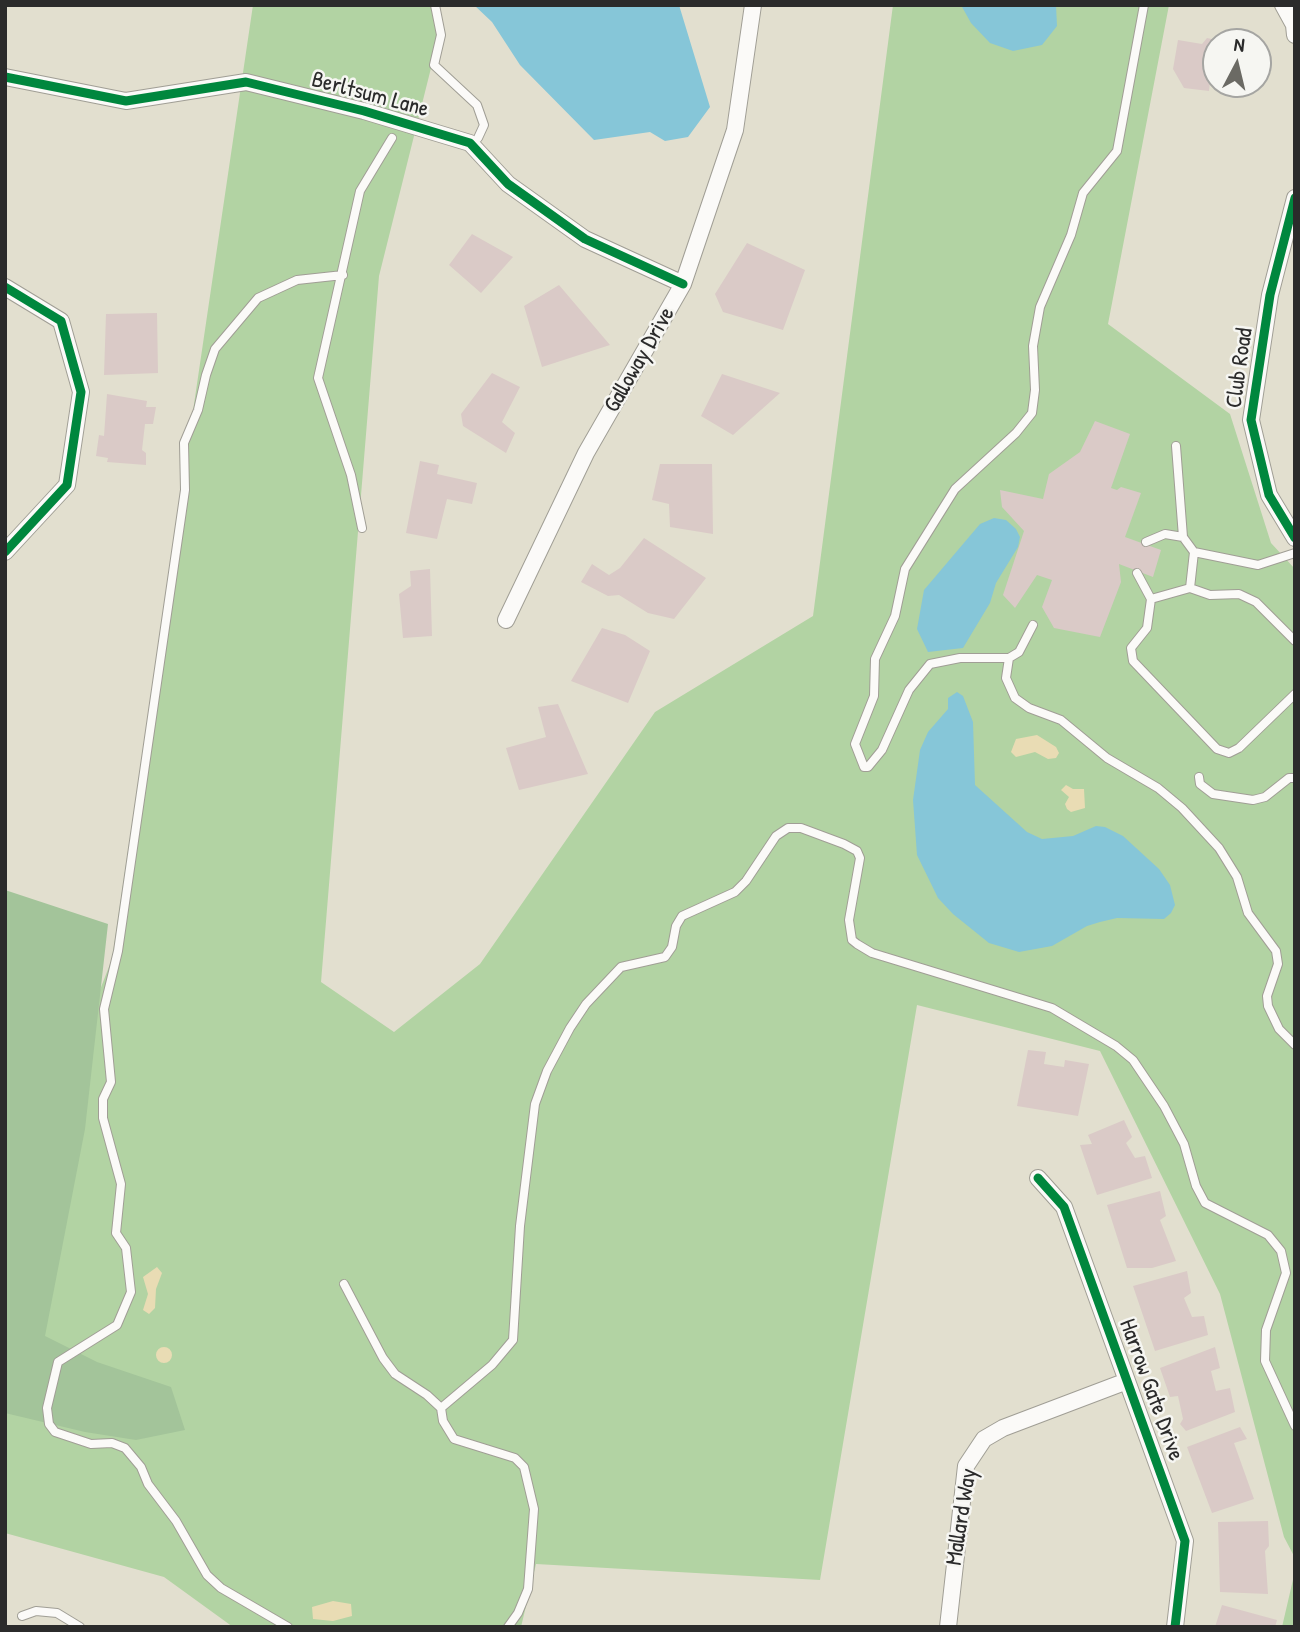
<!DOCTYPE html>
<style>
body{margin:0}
#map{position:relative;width:1300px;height:1632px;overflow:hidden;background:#e2dfcf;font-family:"Patrick Hand",sans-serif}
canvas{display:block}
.frame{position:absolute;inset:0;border:7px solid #2b2b2b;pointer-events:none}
.north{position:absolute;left:1202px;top:28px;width:70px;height:70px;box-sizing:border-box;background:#f6f6f2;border:2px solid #a5a5a2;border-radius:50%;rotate:7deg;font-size:19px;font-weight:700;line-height:28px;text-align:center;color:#2b2b2b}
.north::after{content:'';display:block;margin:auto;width:24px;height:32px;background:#6b6a64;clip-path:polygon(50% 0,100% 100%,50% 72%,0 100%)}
</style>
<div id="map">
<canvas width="1300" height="1632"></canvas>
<div class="frame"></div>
<div class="north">N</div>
</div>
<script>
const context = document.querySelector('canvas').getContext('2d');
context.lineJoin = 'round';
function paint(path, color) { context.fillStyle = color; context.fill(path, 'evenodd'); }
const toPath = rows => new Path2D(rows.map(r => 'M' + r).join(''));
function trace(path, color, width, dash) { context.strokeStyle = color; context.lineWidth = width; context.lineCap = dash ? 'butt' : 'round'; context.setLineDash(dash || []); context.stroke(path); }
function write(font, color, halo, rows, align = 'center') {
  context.font = font + ' "Patrick Hand",sans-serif'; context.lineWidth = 5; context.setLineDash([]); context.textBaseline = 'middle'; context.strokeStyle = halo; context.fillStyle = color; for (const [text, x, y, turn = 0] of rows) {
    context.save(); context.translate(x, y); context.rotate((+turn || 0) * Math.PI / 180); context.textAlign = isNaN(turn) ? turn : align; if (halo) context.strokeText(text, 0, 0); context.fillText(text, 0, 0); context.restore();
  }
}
const green = toPath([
 [253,5,438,5,440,32,379,276,321,982,394,1032,480,964,655,712,813,616,893,5,1169,5,1108,324,1230,414,1271,543,1295,569,1295,1558,1284,1537,1220,1294,1100,1051,917,1005,820,1580,536,1564,521,1627,233,1627,164,1577,5,1533,5,1234,112,959],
 [1295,1571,1295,1627,1282,1627]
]);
const forest = toPath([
 [5,890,108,924,85,1129,45,1336,97,1362,171,1387,185,1430,136,1440,85,1432,5,1413]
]);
const sand = toPath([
 [1037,735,1056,747,1059,753,1056,758,1048,759,1035,752,1016,757,1011,752,1016,739],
 [1066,785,1073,789,1084,789,1085,808,1071,812,1067,809,1065,804,1069,797,1061,790],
 [157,1267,162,1273,156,1289,155,1308,149,1314,143,1310,148,1294,143,1277],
 '156 1355a8 8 0 1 1 16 0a8 8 0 1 1-16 0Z',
 [333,1601,351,1604,352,1616,333,1621,313,1619,312,1607]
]);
const water = toPath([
 [474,5,679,5,710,107,688,137,665,141,650,132,594,140,520,65,492,22],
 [961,5,1056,5,1057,26,1042,45,1013,51,990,43,971,23],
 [994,518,1006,520,1016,529,1020,537,1018,547,996,583,990,603,963,648,928,652,917,629,924,590,980,524],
 [957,692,963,696,973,722,975,785,1027,832,1042,839,1073,836,1096,826,1105,827,1123,836,1159,869,1170,885,1175,905,1171,913,1164,919,1117,918,1100,922,1087,926,1052,946,1019,952,989,943,953,914,938,898,917,855,913,800,920,750,928,732,948,709,948,698]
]);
const building = toPath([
 [1207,38,1221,41,1216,42,1216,62,1212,62,1209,91,1184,88,1173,69,1178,40,1202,44],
 [472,234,513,257,481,293,449,265],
 [747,243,805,270,783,330,723,312,715,294],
 [559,285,610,345,542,367,524,306],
 [157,313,158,373,104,375,106,314],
 [492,373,520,387,502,422,515,433,506,453,463,426,461,414],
 [722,374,780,393,733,435,701,416],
 [107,394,147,401,146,407,156,407,153,424,145,424,142,450,146,453,146,465,107,462,108,458,96,456,99,435,104,436],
 [1095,421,1130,434,1111,488,1117,490,1121,487,1141,493,1125,537,1161,550,1153,577,1119,564,1121,582,1100,637,1054,628,1042,607,1052,580,1037,575,1015,608,1003,595,1024,531,1002,507,1000,490,1043,499,1049,474,1080,452],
 [420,461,439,465,437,474,477,483,472,504,447,499,437,539,406,533],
 [660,464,712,464,713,534,670,527,669,504,652,500],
 [644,538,706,578,674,619,648,613,619,595,608,596,581,582,592,564,609,575,620,568],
 [430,569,432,636,403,638,399,594,411,586,410,571],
 [602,628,625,635,650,651,628,703,571,681],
 [558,704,588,774,519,790,506,748,546,737,538,707],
 [1028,1050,1046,1052,1044,1064,1064,1067,1065,1060,1089,1064,1078,1116,1017,1106],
 [1124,1120,1132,1137,1126,1143,1135,1158,1145,1156,1152,1178,1097,1195,1080,1145,1092,1144,1088,1135],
 [1160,1191,1166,1216,1160,1220,1176,1261,1152,1268,1127,1268,1107,1205],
 [1187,1271,1191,1293,1184,1298,1192,1317,1204,1316,1208,1335,1155,1351,1133,1286],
 [1215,1347,1220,1368,1211,1371,1216,1391,1230,1388,1235,1412,1186,1431,1180,1424,1183,1419,1178,1396,1170,1397,1160,1368],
 [1240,1427,1247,1439,1234,1443,1254,1499,1212,1513,1187,1447],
 [1268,1521,1269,1546,1265,1551,1268,1594,1220,1592,1218,1522],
 [1222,1605,1277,1620,1275,1627,1215,1627]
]);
const lane = toPath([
 [435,5,441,35,434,65,477,105,484,125,478,138],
 [1176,446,1183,537,1194,552,1258,565,1295,553],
 [362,528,351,475,318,378,360,191,392,138],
 [1146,542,1165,534,1183,537],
 [1137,573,1151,599],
 [1190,588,1194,552],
 [1033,625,1019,652,1009,658,960,658,930,664,909,690,882,750,868,767,864,767,855,744,874,696,875,659,895,616,905,569,955,489,1016,433,1032,413,1035,390,1033,346,1040,307,1071,235,1083,193,1117,151,1144,5],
 [1295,641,1256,602,1239,594,1210,595,1190,588,1151,599,1147,628,1131,648,1133,661,1217,749,1229,753,1239,748,1295,694],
 [1009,658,1006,678,1015,698,1029,708,1061,720,1107,758,1158,788,1182,808,1219,848,1237,877,1248,913,1276,951,1278,964,1267,996,1268,1006,1279,1029,1295,1045],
 [1199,777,1200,784,1213,794,1253,800,1265,797,1289,778,1295,778],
 [344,1284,383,1358,395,1374,427,1395,441,1408,443,1421,454,1439,515,1458,524,1467,534,1509,528,1589,518,1613,508,1627],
 [441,1408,492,1365,513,1340,520,1226,535,1104,547,1071,570,1028,586,1004,621,967,665,957,672,947,676,926,682,916,735,892,746,881,776,836,788,828,801,828,844,844,857,851,860,858,849,920,852,940,857,944,872,953,1052,1008,1116,1046,1133,1060,1164,1106,1184,1144,1196,1186,1205,1203,1268,1235,1281,1251,1286,1273,1266,1330,1265,1361,1295,1426],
 [22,1616,36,1611,57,1613,80,1627],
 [288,1627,221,1588,207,1575,176,1521,148,1484,141,1467,125,1448,112,1443,91,1444,55,1432,49,1424,47,1408,58,1362,117,1325,131,1292,126,1248,116,1233,121,1184,103,1118,103,1099,111,1082,104,1009,118,951,185,490,184,443,198,410,206,375,215,349,258,298,297,280,343,275]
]);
const street = toPath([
 [1283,5,1294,25,1295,35],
 [5,77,126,101,246,82,364,111,470,143,508,184,585,239,683,284],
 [1295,198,1270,295,1251,420,1269,495,1295,538],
 [5,287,61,321,81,392,67,485,5,552],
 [506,620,586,453,683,284,735,130,753,5],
 [1038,1178,1064,1207,1185,1541,1175,1627],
 [948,1627,966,1466,984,1439,1003,1428,1127,1381]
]);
const cycleway = toPath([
 [5,77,126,101,246,82,364,111,470,143,508,184,585,239,683,284],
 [1295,198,1270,295,1251,420,1269,495,1295,538],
 [5,287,61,321,81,392,67,485,5,552],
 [1038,1178,1064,1207,1185,1541,1175,1627]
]);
const streetNames = [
 ["Berltsum Lane",370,95,15],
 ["Galloway Drive",640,360,-60],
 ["Club Road",1240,368,-82],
 ["Harrow Gate Drive",1151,1390,70],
 ["Mallard Way",962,1517,-81]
];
paint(green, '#b2d3a3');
paint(forest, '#a3c49a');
paint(sand, '#e9dcb4');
paint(water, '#86c6d8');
paint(building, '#dacac7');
trace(lane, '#a09e95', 10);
trace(street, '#a09e95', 18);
trace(lane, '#fbfaf8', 8);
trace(street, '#fbfaf8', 16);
trace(cycleway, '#00873e', 9);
write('23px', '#2b2b2b', '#f6f6f2', streetNames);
</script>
